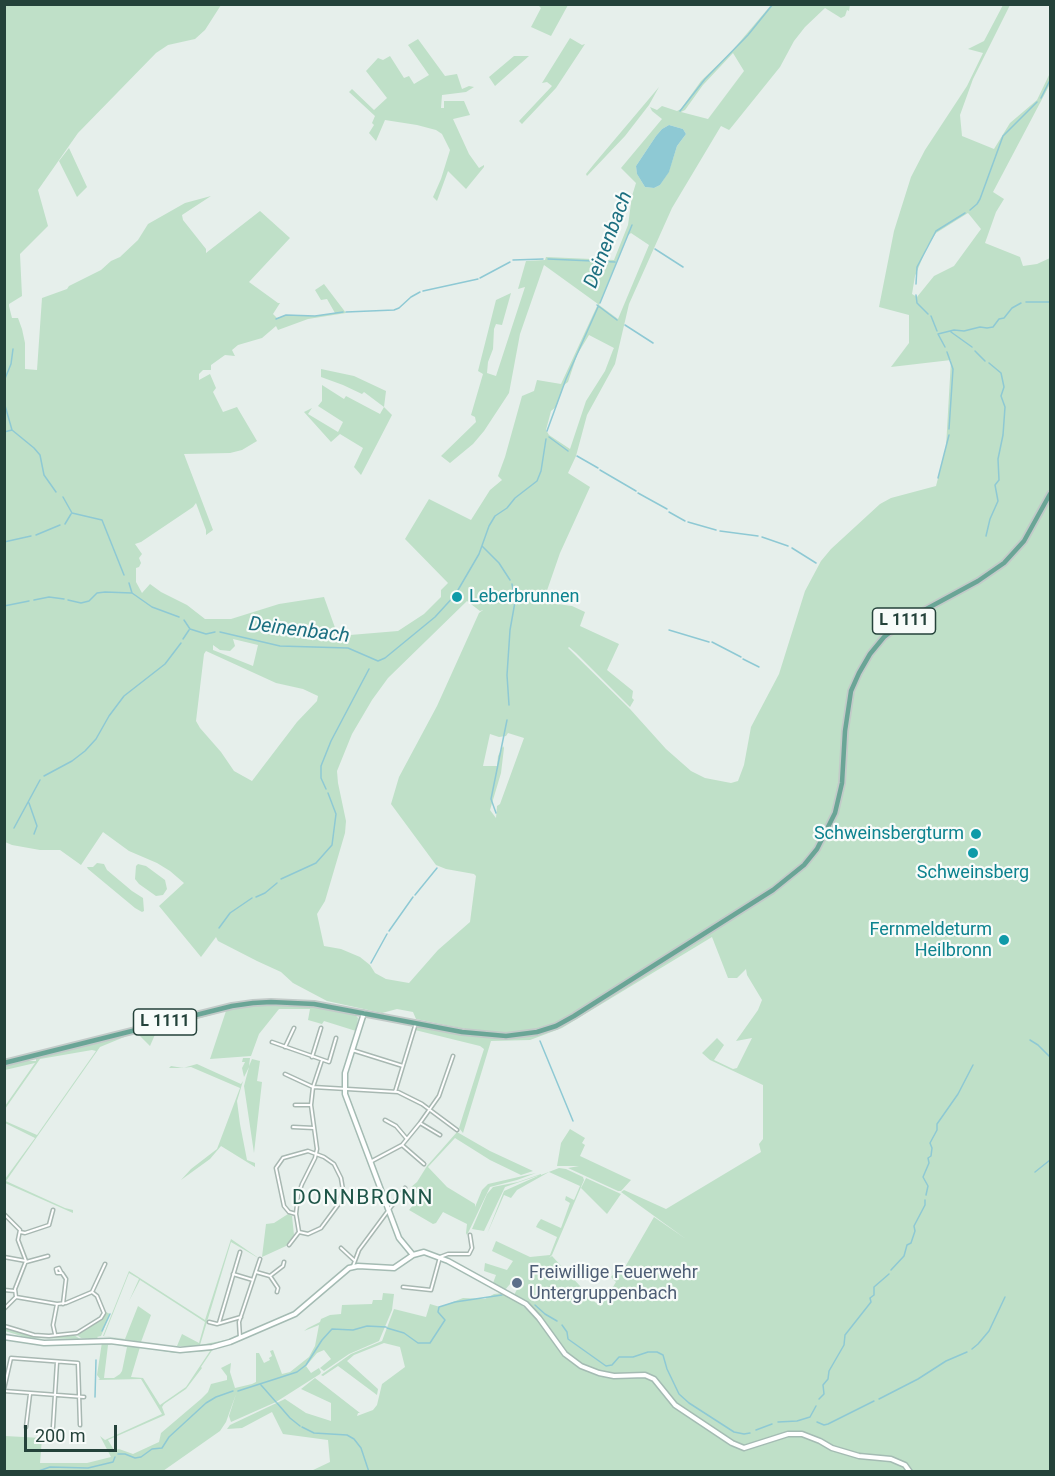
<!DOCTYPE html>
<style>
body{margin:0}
#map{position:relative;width:1055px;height:1476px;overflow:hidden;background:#e6efeb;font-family:Roboto,sans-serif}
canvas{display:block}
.frame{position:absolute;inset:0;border:6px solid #24423a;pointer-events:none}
.scale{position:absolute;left:24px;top:1425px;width:93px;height:27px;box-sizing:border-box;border:3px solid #24423a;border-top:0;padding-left:8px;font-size:18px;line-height:21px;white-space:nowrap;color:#24423a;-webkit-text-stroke:4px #f7fbf9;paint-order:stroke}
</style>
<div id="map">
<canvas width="1055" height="1476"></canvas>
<div class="frame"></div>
<div class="scale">200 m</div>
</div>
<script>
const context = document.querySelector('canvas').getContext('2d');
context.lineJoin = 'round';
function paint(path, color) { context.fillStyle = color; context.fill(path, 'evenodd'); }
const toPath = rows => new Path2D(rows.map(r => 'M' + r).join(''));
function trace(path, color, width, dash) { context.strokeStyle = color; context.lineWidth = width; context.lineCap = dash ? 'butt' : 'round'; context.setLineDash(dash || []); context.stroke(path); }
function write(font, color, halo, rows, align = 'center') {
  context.font = font + ' Roboto,sans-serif'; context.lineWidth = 4.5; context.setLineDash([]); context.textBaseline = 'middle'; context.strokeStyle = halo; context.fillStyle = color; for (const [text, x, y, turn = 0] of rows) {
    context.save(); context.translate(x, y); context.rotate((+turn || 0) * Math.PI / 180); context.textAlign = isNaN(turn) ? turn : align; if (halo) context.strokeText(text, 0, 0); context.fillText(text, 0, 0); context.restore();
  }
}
const green = toPath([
 [4,5,221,5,205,30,195,39,168,45,156,53,78,133,38,190,48,226,20,254,22,296,9,304,9,306,12,318,18,318,22,329,25,343,25,369,37,370,42,298,67,289,69,286,101,270,111,261,120,257,138,240,148,224,185,203,211,196,182,215,183,220,206,249,206,253,260,211,290,238,249,282,278,303,280,303,273,314,277,318,286,315,315,316,335,313,327,299,321,300,315,290,324,284,346,313,308,319,278,330,276,326,262,338,238,345,232,350,235,356,225,355,211,365,211,370,203,370,199,374,199,380,210,374,216,388,213,392,223,412,237,407,257,441,242,450,230,453,184,454,213,530,206,535,206,530,196,503,193,507,141,542,135,544,142,554,139,558,141,563,139,567,136,568,136,582,142,593,150,584,161,592,187,605,205,619,231,619,279,604,324,597,338,636,398,631,424,614,441,597,441,590,448,583,405,539,429,499,471,520,490,490,502,480,498,476,505,457,522,396,534,391,537,380,561,384,598,304,544,265,520,334,509,393,484,431,473,444,450,463,441,456,476,422,475,417,471,415,483,374,478,371,496,300,511,293,502,325,496,324,494,329,493,349,488,362,487,373,496,376,525,287,518,289,526,261,545,260,546,257,614,260,628,225,632,196,636,183,621,168,662,119,652,111,650,107,657,110,662,106,677,111,681,109,701,81,732,51,771,5,850,5,849,11,847,10,845,16,841,18,825,8,805,27,794,41,780,67,730,129,729,130,721,126,672,208,629,304,615,364,587,415,576,456,568,473,590,487,560,553,543,602,572,606,585,612,580,626,619,644,607,670,633,691,632,698,634,700,630,707,576,653,569,647,568,648,630,709,666,749,691,771,705,778,731,783,738,781,744,765,751,727,779,674,805,591,821,561,831,549,880,504,891,498,936,486,946,447,951,360,891,367,909,343,909,315,879,307,894,231,911,177,925,150,967,86,983,53,968,49,984,41,1003,5,1010,5,973,79,960,115,962,136,994,149,1010,123,1037,100,1050,73,1050,84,993,192,1004,199,996,212,985,243,1020,257,1023,266,1037,264,1050,258,1050,1471,311,1471,330,1462,328,1440,283,1434,272,1412,242,1428,227,1429,230,1425,285,1399,306,1413,331,1421,331,1403,301,1389,315,1378,360,1413,358,1413,357,1416,373,1410,377,1405,382,1384,405,1367,400,1347,384,1343,354,1355,347,1361,378,1389,377,1395,338,1366,323,1376,321,1375,351,1354,382,1341,394,1309,426,1317,430,1304,440,1307,463,1298,485,1299,494,1294,503,1293,515,1299,539,1321,541,1318,535,1310,514,1295,521,1282,515,1278,505,1290,493,1283,496,1275,484,1271,485,1263,507,1270,513,1261,492,1251,496,1241,530,1257,550,1255,557,1237,536,1227,538,1223,541,1219,561,1228,570,1203,565,1200,566,1196,574,1200,580,1186,549,1172,517,1190,511,1198,504,1195,487,1234,504,1191,540,1175,505,1187,484,1231,472,1229,487,1194,493,1187,518,1182,541,1174,541,1175,559,1168,566,1169,583,1177,584,1180,552,1255,549,1258,552,1256,596,1303,601,1306,616,1282,611,1277,622,1265,625,1267,654,1217,686,1239,621,1192,624,1190,666,1209,761,1152,759,1144,763,1139,763,1085,710,1060,702,1053,717,1038,724,1045,714,1060,733,1069,737,1068,752,1038,736,1041,758,1010,762,1000,747,975,746,969,737,978,728,978,712,937,562,1028,530,1040,491,1041,463,1133,459,1128,484,1049,480,1046,415,1030,416,1023,491,1038,522,1037,543,1032,563,1024,584,1012,711,932,710,928,637,976,555,1024,521,1033,485,1033,416,1019,413,1012,397,1009,382,1013,327,1001,293,983,281,972,257,961,218,941,216,937,201,957,159,906,184,883,170,871,157,863,129,851,103,832,81,865,60,850,40,850,12,845,5,842],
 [733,53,744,71,708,119,681,112,685,110,703,85],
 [669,125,683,129,686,134,677,146,669,171,660,185,654,188,645,187,637,174,636,166,656,136,662,129],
 [968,213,981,229,954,266,934,276,917,297,912,294,915,276,927,247,936,233],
 [631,233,649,245,618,319,599,305,627,236],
 [589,335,614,348,613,350,605,371,586,401,570,449,549,435,546,430,551,411,556,407,564,385,568,382,577,355],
 [467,601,480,611,483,610,479,613,437,706,399,777,391,804,436,865,446,869,474,874,476,876,470,922,438,950,409,983,386,979,375,973,370,965,360,957,341,949,324,946,317,914,325,901,345,833,346,821,338,783,337,771,352,734,372,700,388,678],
 [233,639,258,645,253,666,213,650,213,645,220,650,230,651,235,646],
 [206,651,276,683,303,689,318,696,317,701,297,722,252,781,234,771,221,752,200,728,196,721,204,654],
 [508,733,524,738,500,804,497,806,496,818,490,810,501,773,504,748,503,746,498,756,497,766,483,766,490,734,499,737,506,736],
 [538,5,568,5,551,36,531,27,541,8],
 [570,38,582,45,585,44,556,88,522,124,519,121,552,86,547,82,542,83],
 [418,39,445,76,457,74,462,89,469,86,474,87,466,92,442,95,441,108,444,108,444,101,464,101,470,115,453,119,469,154,479,168,484,165,484,167,466,189,448,171,437,201,433,197,441,179,450,150,442,134,436,130,417,125,385,120,376,141,369,133,374,125,372,123,375,116,349,92,352,89,374,110,387,98,366,71,378,58,383,60,390,56,404,78,409,76,414,84,429,75,408,45],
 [514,56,529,56,495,86,489,77],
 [659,87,649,105,625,136,587,176,586,174,594,164],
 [69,148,87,187,77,197,59,161],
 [321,369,354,376,386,391,384,407,392,415,361,475,354,467,363,448,340,434,331,442,304,412,312,408,308,414,338,432,343,422,318,406,322,401,322,385,344,399,346,396,380,414,384,407,364,392,362,394,343,385,321,377],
 [97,863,104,864,107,870,132,891,143,898,144,911,142,912,135,908,88,869,87,867,93,867],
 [138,864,146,866,165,880,167,889,163,895,156,896,139,884,135,879,136,866],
 [263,1004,301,1004,354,1013,358,1018,356,1031,324,1021,322,1024,308,1020,310,1009,279,1009,259,1034,251,1056,210,1059,226,1011,157,1030,150,1046,138,1034,138,1032,145,1029,224,1009],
 [134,1033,100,1047,6,1181,65,1208,73,1210,73,1213,5,1183,5,1179,35,1138,5,1123,5,1121,37,1135,96,1051,92,1050,40,1059,5,1109,5,1106,35,1063,5,1070,5,1065,20,1061,36,1061,36,1057,40,1056],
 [243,1058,250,1058,249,1066,252,1059,260,1061,257,1081,262,1082,254,1153,244,1086,249,1067,244,1077,242,1068,245,1062,242,1062],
 [197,1064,241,1084,243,1081,237,1101,240,1124,247,1160,255,1163,255,1167,221,1146,210,1159,181,1180,191,1169,217,1149,240,1088,191,1067,181,1068,169,1068,171,1066,183,1068],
 [570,1129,585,1138,582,1143,585,1145,580,1156,631,1180,621,1191,618,1191,568,1168,579,1166,557,1166,561,1143],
 [457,1132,490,1151,533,1171,521,1175,490,1160,455,1138,428,1167,447,1187,475,1204,475,1207,482,1190,488,1184,536,1173,517,1180,490,1187,467,1235,466,1233,467,1224,443,1212,436,1223,433,1224,409,1210,421,1196,410,1188,417,1182,427,1166],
 [586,1178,621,1194,607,1214,581,1188],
 [288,1214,292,1216,294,1235,286,1246,262,1257,266,1224,274,1223],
 [231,1239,260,1259,231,1242,200,1345,231,1339,211,1345,217,1345,187,1349,103,1339,182,1348,199,1347,177,1346,182,1334,199,1343,205,1322,140,1280,129,1301,139,1279,129,1273,104,1336,125,1339,138,1306,151,1315,141,1342,103,1336,129,1271,205,1320],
 [383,1293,394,1294,392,1310,379,1341,349,1354,324,1371,320,1368,331,1359,324,1350,317,1353,306,1366,311,1373,319,1368,321,1372,320,1374,276,1402,231,1422,229,1416,236,1394,226,1422,220,1431,163,1471,128,1472,127,1470,127,1471,5,1472,5,1436,42,1438,40,1463,87,1463,111,1457,100,1436,105,1440,162,1414,141,1379,98,1380,100,1379,97,1375,102,1342,175,1351,213,1349,201,1367,202,1368,186,1389,164,1404,162,1407,165,1415,108,1440,114,1450,119,1449,133,1454,159,1442,161,1433,201,1399,208,1392,211,1384,227,1380,227,1376,221,1368,231,1363,230,1372,235,1388,252,1384,256,1382,256,1353,259,1353,264,1363,270,1360,269,1358,272,1356,270,1351,273,1350,282,1374,290,1372,309,1357,315,1346,319,1325,304,1331,308,1328,320,1322,321,1319,330,1315,341,1314,342,1305,372,1304,373,1300,382,1300],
 [113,1344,127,1347,122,1371,120,1374,114,1378,104,1378,108,1345],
 [140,1347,175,1353,210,1351,186,1387,160,1405,143,1378,131,1377],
 [106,1312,110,1314,101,1336,97,1337,99,1339,59,1342,39,1341,11,1337,5,1335,5,1333,23,1339,36,1341,79,1339,28,1338,5,1331,5,1327,31,1336,47,1337,74,1335,80,1339,91,1338,81,1338,77,1335,102,1319]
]);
const water = toPath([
 [669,125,683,129,686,134,677,146,669,172,660,185,654,188,645,187,637,174,636,166,656,136,662,129]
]);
const stream = toPath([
 [1041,98,1050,80],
 [680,111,705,79,748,35,773,4],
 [970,210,977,204,980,199,1003,136,1037,102],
 [655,249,683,267],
 [548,259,615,262],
 [513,260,543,259],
 [480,278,510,262],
 [916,284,917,267,936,231,965,213],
 [423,291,478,279],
 [916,295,917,303,928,314],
 [1026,302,1050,302],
 [600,303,632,225],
 [597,305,617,320],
 [346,312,394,310,399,308,411,297,420,292],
 [931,316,937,331],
 [276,319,286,315,315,316,343,312],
 [625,325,653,343],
 [951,332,972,347],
 [945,347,938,334,954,330,964,331,980,327,987,328,993,327,999,319,1004,318,1012,308,1021,303],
 [975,351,985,361],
 [947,352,953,369,949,429],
 [4,381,11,364,13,349],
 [4,402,12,430,34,448,40,455,44,475,56,492],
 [547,431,566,379,598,307],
 [4,432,12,430],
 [549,437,568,451],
 [577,456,598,468],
 [600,470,636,491],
 [938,478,949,435],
 [638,493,667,509],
 [63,497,72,513,102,520,124,575],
 [669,512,685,521],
 [688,522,716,530],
 [65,524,71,514],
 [720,531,758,536],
 [36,535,60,525],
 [986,536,990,519,998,501,995,485,999,480,998,459,1003,435,1005,407,1001,396,1004,387,1001,373,989,363],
 [762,537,788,546],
 [4,542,31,536],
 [482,546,499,563,510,580],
 [792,548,816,563],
 [129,583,132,593,152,607,179,617],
 [458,590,479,554,489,526,495,516,507,508,515,498,537,481,541,471,546,439],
 [34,600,49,597,64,599],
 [68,600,81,603,89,601,97,593,105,592,132,593],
 [4,606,29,601],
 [184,620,190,629,206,634,215,632],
 [669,630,709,642],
 [220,632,280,646,348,648,378,661,385,658,435,617,456,594],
 [183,639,189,630],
 [712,642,741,657],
 [743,659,759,667],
 [509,705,507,675,510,630,515,602,512,584],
 [44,776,72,761,85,751,96,739,109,716,124,696,165,664,181,643],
 [326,789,321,778,321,766,331,741,369,669],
 [29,803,37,826,34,834],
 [496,813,491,799,507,720],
 [14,828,40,780],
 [281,879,316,863,332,845,336,814,328,793],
 [415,895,437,868],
 [256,897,265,893,277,883],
 [219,928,230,913,252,898],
 [389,931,413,897],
 [371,963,387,934],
 [1030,1040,1038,1045,1050,1057],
 [540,1041,573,1121],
 [1035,1172,1050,1160],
 [926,1195,928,1186,923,1177,929,1163,928,1158,931,1156,932,1148,930,1143,937,1130,937,1124,958,1094,973,1065],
 [891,1270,904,1256,907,1245,911,1243,915,1231,914,1226,925,1205,925,1200],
 [535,1305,545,1314,557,1321],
 [562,1325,567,1332,568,1339,606,1366,612,1365,619,1357,633,1357,648,1352,657,1352,663,1355,667,1369,679,1394,689,1403,734,1432,744,1434,750,1433],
 [387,1328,404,1333,418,1343,430,1343,445,1320,438,1312,439,1307,455,1302,502,1295],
 [102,1331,110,1314],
 [972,1349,978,1344,989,1331,1005,1297],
 [261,1385,276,1402],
 [238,1391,297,1372,306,1365,322,1340,332,1329,353,1330,367,1326,386,1327],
 [95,1397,96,1360],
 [819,1399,824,1394,823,1385,828,1379,829,1371,844,1345,845,1335,871,1302,870,1298,874,1295,874,1287,889,1274],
 [879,1399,918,1379,946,1361,967,1352],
 [277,1403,290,1418,300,1426],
 [778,1422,797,1421,810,1417,816,1406],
 [817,1422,824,1425,828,1424,874,1401],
 [302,1427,314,1433,347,1435,354,1439,361,1448,369,1472],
 [756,1430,772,1424],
 [118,1454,125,1454,135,1458,141,1457,152,1449,162,1448,169,1437,206,1403,216,1397,233,1391],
 [36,1472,50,1467,88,1468,113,1462,115,1457]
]);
const street = toPath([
 [272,1042,329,1062,336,1038],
 [285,1047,294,1028],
 [352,1050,403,1066],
 [312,1057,321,1028],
 [285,1074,313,1087,398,1092,422,1104,457,1130],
 [395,1092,416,1023],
 [295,1105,311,1105],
 [385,1120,396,1126,407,1139],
 [420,1123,440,1135],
 [293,1127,314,1128],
 [402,1145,424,1164],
 [372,1161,402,1145,420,1123,439,1096,453,1056],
 [296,1214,289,1212,284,1206,276,1168,283,1158,308,1151,324,1157,334,1164,341,1178,343,1190,338,1205,321,1228,308,1234,299,1232],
 [5,1215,20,1230,18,1240,26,1261,15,1289,16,1297],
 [20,1232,25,1233,49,1225,53,1210],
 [299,1232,296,1214,298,1195,302,1184,315,1158,317,1149,311,1105,313,1087,322,1060],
 [289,1245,299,1232],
 [341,1248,354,1260],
 [4,1257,26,1261],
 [26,1262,48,1256],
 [353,1266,359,1250,405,1188],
 [61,1272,59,1268,56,1269,57,1273,62,1273,66,1279,63,1304],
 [256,1272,270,1276,278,1288,277,1292],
 [233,1274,253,1280],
 [270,1276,283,1266,284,1262],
 [403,1287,431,1290,440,1257,448,1254,469,1254,472,1248,470,1235],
 [4,1290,15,1291],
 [4,1309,16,1297,57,1304,66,1303,92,1292,105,1264],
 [209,1322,217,1324,241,1317],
 [219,1323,240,1252],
 [4,1326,34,1335,49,1336,77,1333,101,1318,104,1313,97,1296,92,1292],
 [55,1334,53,1325,57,1304],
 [240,1338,239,1322,260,1259],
 [4,1389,11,1358,78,1363,80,1425],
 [4,1391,84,1397],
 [26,1427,30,1394],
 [53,1427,57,1362]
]);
const secondary = toPath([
 [364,1013,345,1073,345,1094,399,1238,413,1255],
 [4,1337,44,1343,110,1341,180,1350,212,1347,230,1342,295,1314,349,1268,358,1266,394,1268,413,1255,424,1252,448,1261,526,1304,539,1318,565,1354,581,1366,599,1373,614,1376,645,1375,654,1379,675,1405,732,1443,744,1448,788,1434,802,1434,820,1441,832,1448,859,1456,891,1459,905,1465,910,1472]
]);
const primary = toPath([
 [4,1063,232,1006,253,1003,271,1002,314,1004,462,1032,506,1036,537,1032,556,1026,574,1016,773,890,804,865,817,849,835,813,842,783,845,731,851,691,859,673,870,654,884,637,906,620,978,581,1004,563,1024,541,1050,494]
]);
const markers = [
 [457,597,6,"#0f9aa8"],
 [976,834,6,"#0f9aa8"],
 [973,853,6,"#0f9aa8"],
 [1004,940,6,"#0f9aa8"],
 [517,1283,6,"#5c6f8a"]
];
const shields = [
 [904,621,63],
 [165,1022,63]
];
const shieldNames = [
 ["L 1111",904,621],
 ["L 1111",165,1022]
];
const cultureNames = [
 ["Leberbrunnen",469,597,"left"],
 ["Schweinsbergturm",964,834],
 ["Schweinsberg",973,873,"center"],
 ["Fernmeldeturm",992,930],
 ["Heilbronn",992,951]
];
const serviceNames = [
 ["Freiwillige Feuerwehr",529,1273],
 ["Untergruppenbach",529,1294]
];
const waterNames = [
 ["Deinenbach",609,240,-69],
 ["Deinenbach",299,631,7]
];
const quarterNames = [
 ["DONNBRONN",363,1199]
];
paint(green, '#bfe0c8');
paint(water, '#8ec9d4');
trace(stream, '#8ec9d4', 1.5);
trace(street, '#a8b8b2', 5);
trace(secondary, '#a4bbb3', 7);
trace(primary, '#c2cac8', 8);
trace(street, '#fff', 2);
trace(secondary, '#fff', 4);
trace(primary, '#6aa596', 4.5);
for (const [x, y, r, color] of markers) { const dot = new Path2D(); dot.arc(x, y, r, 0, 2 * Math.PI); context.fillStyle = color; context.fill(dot); trace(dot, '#f7fbf9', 2); }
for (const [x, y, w] of shields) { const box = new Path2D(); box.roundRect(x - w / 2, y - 13, w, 26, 4.5); context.fillStyle = '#f7fbf9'; context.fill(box); trace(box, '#24423a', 1.5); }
write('bold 16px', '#24423a', null, shieldNames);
write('18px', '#0d838f', '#f7fbf9', cultureNames, 'right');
write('18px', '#4e5e75', '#f7fbf9', serviceNames, 'left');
write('italic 20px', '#1c6f80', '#f7fbf9', waterNames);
context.letterSpacing = '1.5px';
write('21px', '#1f5548', '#f7fbf9', quarterNames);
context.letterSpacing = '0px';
</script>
